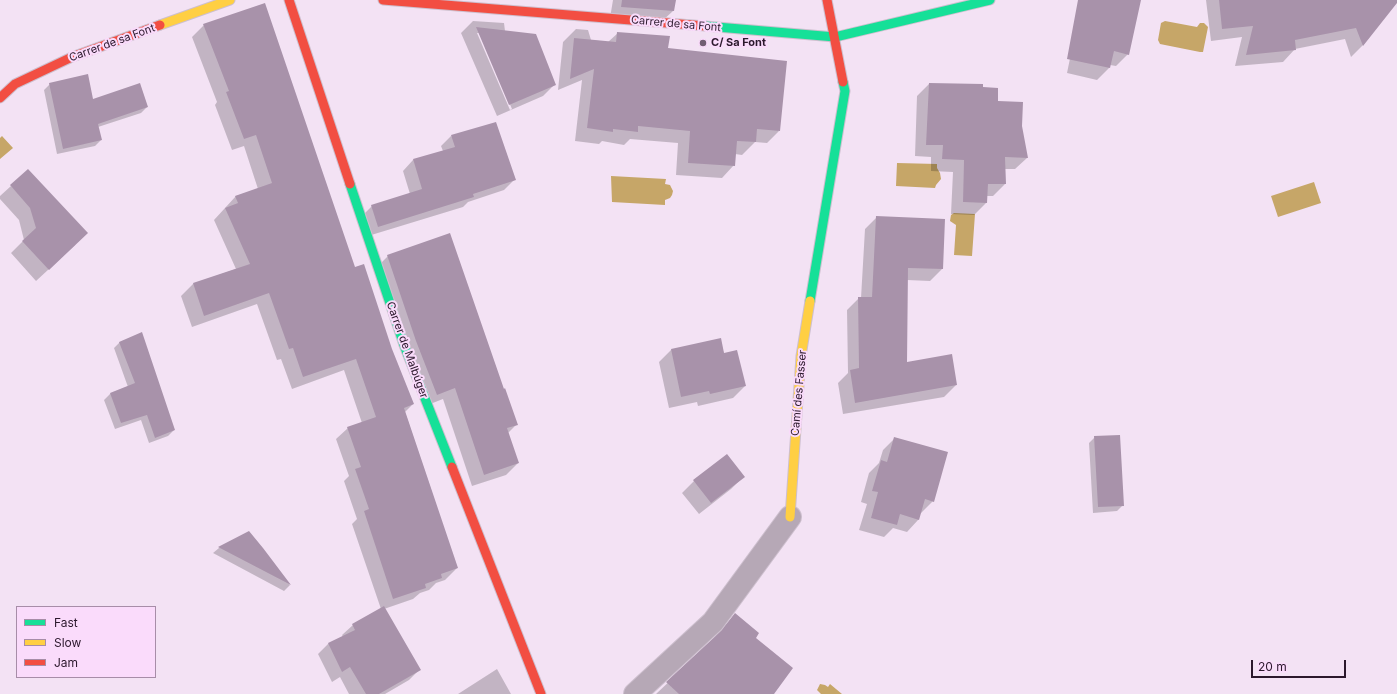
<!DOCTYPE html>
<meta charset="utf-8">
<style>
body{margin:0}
#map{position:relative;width:1397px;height:694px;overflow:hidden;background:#f3e2f4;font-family:Inter,sans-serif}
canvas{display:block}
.legend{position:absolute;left:16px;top:606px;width:140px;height:72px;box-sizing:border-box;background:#fadbfb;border:1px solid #a78da8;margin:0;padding:5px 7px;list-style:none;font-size:12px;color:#2b182c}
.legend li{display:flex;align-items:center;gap:8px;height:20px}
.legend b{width:20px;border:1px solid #a78da8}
.scale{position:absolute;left:1251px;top:660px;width:95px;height:18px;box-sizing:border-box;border:2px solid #2b182c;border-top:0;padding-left:5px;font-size:12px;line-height:14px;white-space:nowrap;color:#2b182c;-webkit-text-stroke:3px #fadbfb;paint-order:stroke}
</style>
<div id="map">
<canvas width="1397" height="694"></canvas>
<ul class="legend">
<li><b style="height:5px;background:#16e098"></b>Fast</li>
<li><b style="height:5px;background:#ffcf43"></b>Slow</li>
<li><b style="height:5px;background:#f24e42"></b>Jam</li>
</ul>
<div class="scale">20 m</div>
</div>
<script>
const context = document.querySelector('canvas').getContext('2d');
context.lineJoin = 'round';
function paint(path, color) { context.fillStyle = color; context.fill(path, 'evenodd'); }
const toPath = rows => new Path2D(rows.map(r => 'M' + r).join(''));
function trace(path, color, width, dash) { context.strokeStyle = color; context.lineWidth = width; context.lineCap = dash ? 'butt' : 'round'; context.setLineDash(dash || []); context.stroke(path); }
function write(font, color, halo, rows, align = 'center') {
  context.font = font + ' Inter,sans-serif'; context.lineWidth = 4; context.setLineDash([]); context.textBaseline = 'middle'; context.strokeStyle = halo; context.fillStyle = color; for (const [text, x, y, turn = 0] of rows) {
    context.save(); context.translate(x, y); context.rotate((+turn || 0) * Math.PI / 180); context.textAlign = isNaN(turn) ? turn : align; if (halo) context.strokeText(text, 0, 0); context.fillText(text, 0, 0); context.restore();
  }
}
const water = toPath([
 [1165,21,1197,27,1200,23,1204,23,1208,27,1203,52,1200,52,1160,44,1158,40,1161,23],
 [2,136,13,148,0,159,0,138],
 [897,163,937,164,937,168,940,173,941,179,936,185,935,188,896,186],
 [611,176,666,179,665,184,670,185,673,191,672,195,670,198,665,200,665,205,612,202],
 [1314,182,1321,203,1278,217,1271,196],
 [954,213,975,214,972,256,954,255,956,225,950,221,951,215],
 [820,684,825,685,828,687,830,684,842,694,821,694,817,690]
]);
const shadow = toPath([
 [613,0,675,0,673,11,661,22,610,18],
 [1082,0,1140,0,1128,54,1116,66,1110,65,1109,68,1097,80,1067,73],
 [1206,0,1397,0,1397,2,1363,45,1351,57,1345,39,1295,49,1283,62,1235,66,1242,37,1211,41],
 [473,21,504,23,505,31,555,84,543,96,497,116,461,33],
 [477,33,479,33,512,109,510,110],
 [204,25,354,268,391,349,413,404,405,412,457,568,445,580,436,583,429,590,420,593,413,599,384,609,419,670,409,680,385,694,349,694,340,677,332,682,318,654,328,644,343,637,342,635,353,625,381,609,352,524,357,519,344,481,349,476,336,439,348,428,362,423,344,370,292,389,281,359,277,360,257,304,192,327,181,296,193,284,236,269,214,220,236,196,258,189,244,146,232,150,215,105,217,102,192,37],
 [576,29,588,30,591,40,608,42,618,33,667,49,779,131,767,143,755,142,742,155,735,154,734,165,722,178,676,175,678,143,630,139,624,145,602,141,599,144,575,141,582,80,558,90,563,42],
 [50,84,92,100,147,107,141,113,98,127,101,140,95,146,57,154,44,90],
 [929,84,981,88,1021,126,1027,158,1015,169,1004,169,1005,184,993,196,987,196,986,203,974,215,951,214,953,172,931,171,931,157,915,156,917,96],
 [451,136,515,179,504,190,468,202,463,207,368,236,361,217,372,206,410,194,403,171,413,160,443,151,441,146],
 [11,186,75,245,36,281,11,253,24,240,19,220,0,199,0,196],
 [877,217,944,220,942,269,930,281,907,280,906,363,956,385,944,397,843,414,838,383,848,373,847,310,859,298,861,298,865,229],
 [388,256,516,425,508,433,518,463,506,475,472,486,443,399,425,406,376,268],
 [720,340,724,354,745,386,733,398,698,406,697,402,669,408,659,362,671,350],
 [120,342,174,430,168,436,149,443,141,420,115,429,104,400,110,394,128,387,114,348],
 [1095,437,1123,505,1117,511,1093,513,1089,443],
 [895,438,933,501,920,514,918,520,907,532,893,528,884,537,859,530,867,504,861,502,869,473,879,463,883,450],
 [743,477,731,489,699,514,682,493,694,481],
 [249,532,290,585,284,591,213,553,219,548],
 [735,615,754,639,773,694,656,694,712,641,723,627],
 [497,669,511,694,458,694]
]);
const building = toPath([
 [622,0,676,0,674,11,621,7],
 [1078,0,1141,0,1129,55,1114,51,1110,68,1067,59],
 [1219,0,1397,0,1397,3,1363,46,1356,28,1295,40,1296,50,1246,55,1253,26,1222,29],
 [265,3,355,267,364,264,392,349,414,404,404,408,458,568,441,574,442,578,425,584,426,588,393,599,364,511,369,509,355,469,361,467,347,427,376,417,356,359,303,377,293,348,289,349,269,293,204,316,193,283,250,264,225,208,238,203,235,196,272,183,256,135,244,139,226,92,229,91,203,24],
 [476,27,536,34,556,85,509,105],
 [617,32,670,36,668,48,787,61,780,131,757,129,756,142,737,141,735,166,688,163,690,131,638,126,638,132,613,129,613,132,587,128,594,69,570,79,574,38,616,42],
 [88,74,93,99,140,83,148,107,98,124,102,140,63,149,49,83],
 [929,83,983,84,983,87,998,88,998,101,1023,102,1022,126,1028,158,1005,157,1006,184,988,184,987,203,963,202,964,160,942,159,943,145,926,145],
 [496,122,516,180,473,194,474,197,378,227,371,205,422,189,413,159,455,147,451,135],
 [28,169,88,233,49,270,22,241,36,228,30,208,10,185],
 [876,216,945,219,943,269,908,268,907,362,952,354,957,385,855,403,850,370,859,368,858,297,872,297],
 [450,233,504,389,505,388,518,425,507,428,519,463,484,475,455,388,437,395,416,341,387,255],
 [142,332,175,430,155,438,147,415,121,423,110,393,135,383,119,342],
 [721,338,724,353,737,350,746,386,710,394,709,391,681,397,671,349],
 [1120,435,1124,506,1098,507,1094,436],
 [894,437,948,452,934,502,925,499,919,520,900,514,897,525,871,518,878,492,872,491,881,460,887,462],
 [727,454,745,477,711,503,693,480],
 [249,531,263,548,291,585,218,547],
 [384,606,421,670,379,694,366,694,350,667,342,672,328,643,355,630,352,624],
 [735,613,759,633,756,638,793,668,774,694,679,694,666,682,721,631]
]);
const street = toPath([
 [635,694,713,622,790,517]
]);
const fast = toPath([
 [705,26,835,37,990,0],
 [350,184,404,345,452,467],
 [810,301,845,91,843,82]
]);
const slow = toPath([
 [160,25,230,0],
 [790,517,801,356,810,301]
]);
const jam = toPath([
 [289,0,350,184],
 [383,0,705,26],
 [827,0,843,82],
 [0,98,15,84,72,57,160,25],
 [452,467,541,694]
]);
const markers = [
 [703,43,4,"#715f72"]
];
const streetNames = [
 ["Carrer de sa Font",676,24,5],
 ["Carrer de sa Font",112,43,-20],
 ["Carrer de Malbúger",407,350,70],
 ["Camí des Fasser",799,393,-85]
];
const poiNames = [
 ["C/ Sa Font",711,43]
];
paint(water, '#c6a668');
paint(shadow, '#0003');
paint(building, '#a892aa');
trace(street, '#cdbfce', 24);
trace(fast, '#cdbfce', 11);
trace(slow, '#cdbfce', 11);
trace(jam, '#cdbfce', 11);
trace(street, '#b6a8b6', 22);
trace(fast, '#16e098', 9);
trace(slow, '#ffcf43', 9);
trace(jam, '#f24e42', 9);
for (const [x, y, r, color] of markers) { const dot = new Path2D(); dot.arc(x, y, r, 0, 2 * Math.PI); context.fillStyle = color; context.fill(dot); trace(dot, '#fadbfb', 1.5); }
write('11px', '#2b182c', '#fadbfb', streetNames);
write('bold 11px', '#2b182c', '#fadbfb', poiNames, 'left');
</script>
